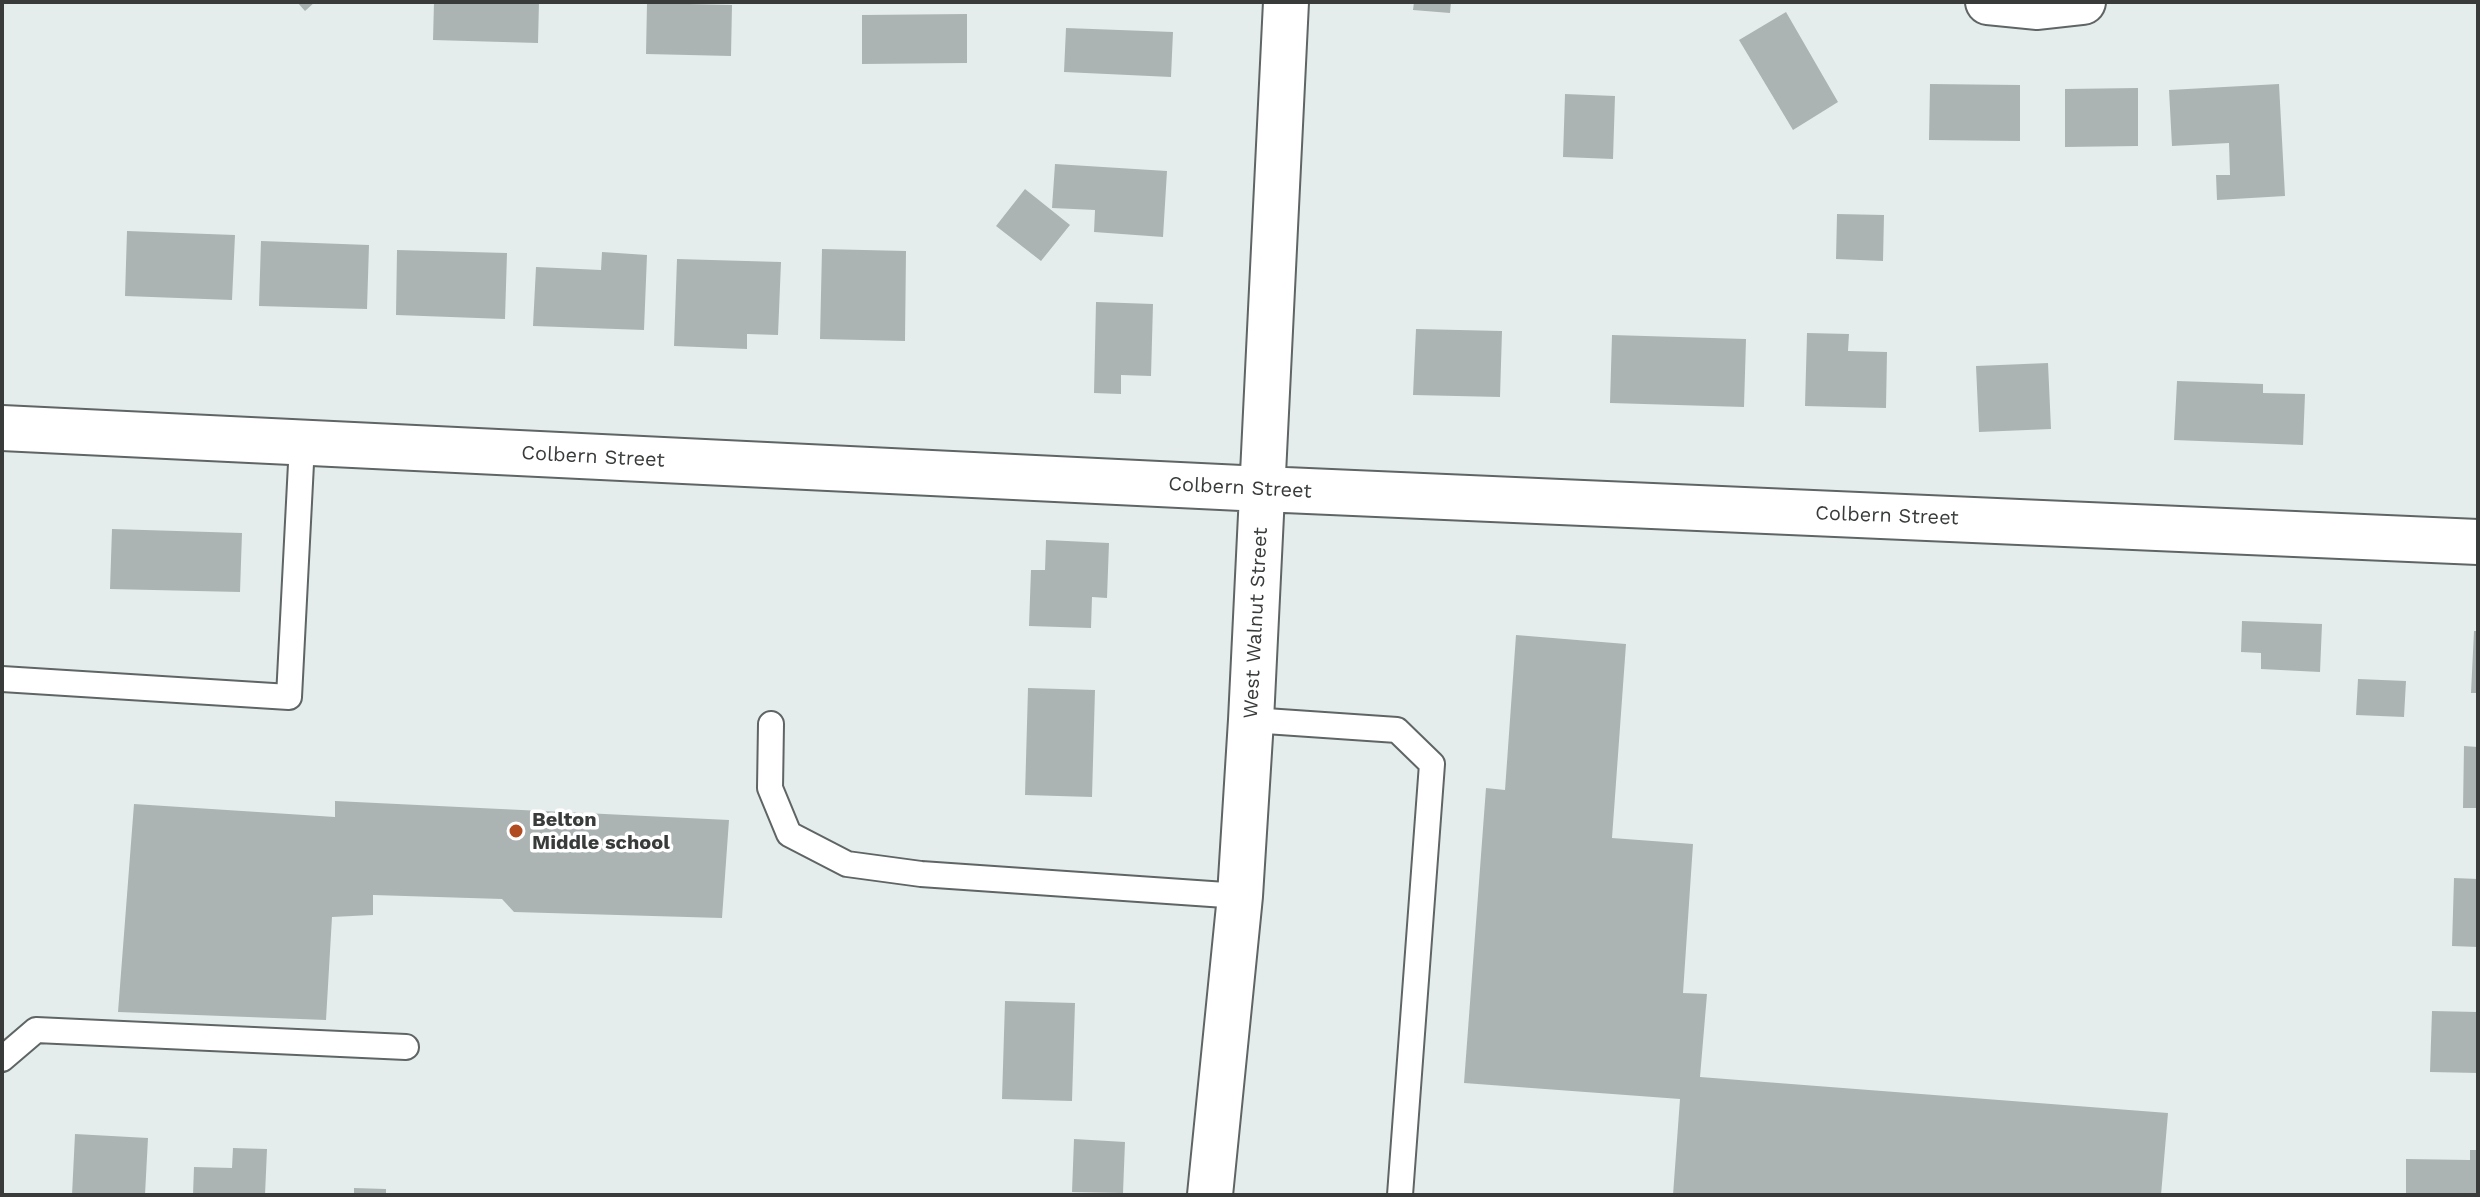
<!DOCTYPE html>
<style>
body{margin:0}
#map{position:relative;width:2480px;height:1197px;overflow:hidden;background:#e5edec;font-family:"Work Sans",sans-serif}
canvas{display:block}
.frame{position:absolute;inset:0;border:4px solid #383b3a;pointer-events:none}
</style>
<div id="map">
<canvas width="2480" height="1197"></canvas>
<div class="frame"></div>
</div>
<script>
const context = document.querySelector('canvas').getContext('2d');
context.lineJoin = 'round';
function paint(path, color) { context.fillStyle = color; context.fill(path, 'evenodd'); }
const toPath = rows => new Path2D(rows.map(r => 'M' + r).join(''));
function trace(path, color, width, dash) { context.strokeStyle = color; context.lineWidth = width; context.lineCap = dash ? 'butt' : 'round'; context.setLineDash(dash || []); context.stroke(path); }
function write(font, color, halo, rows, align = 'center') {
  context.font = font + ' "Work Sans",sans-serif'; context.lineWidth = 7; context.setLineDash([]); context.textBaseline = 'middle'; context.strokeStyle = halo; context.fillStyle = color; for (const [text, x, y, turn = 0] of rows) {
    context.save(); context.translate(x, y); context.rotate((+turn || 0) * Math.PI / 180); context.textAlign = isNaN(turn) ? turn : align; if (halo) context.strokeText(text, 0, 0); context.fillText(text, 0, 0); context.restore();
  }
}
const building = toPath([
 [297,2,315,2,305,11],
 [434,2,539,2,538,43,433,40],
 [1414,2,1451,2,1450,13,1413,10],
 [647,3,732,5,731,56,646,54],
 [1786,12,1838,102,1793,130,1739,40],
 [967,14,967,63,862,64,862,15],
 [1066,28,1173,32,1171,77,1064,72],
 [1930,84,2020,85,2020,141,1929,140],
 [2279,84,2285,196,2217,200,2216,175,2230,175,2229,143,2172,146,2169,90],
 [2138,88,2138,146,2065,147,2065,89],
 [1565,94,1615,96,1613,159,1563,157],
 [1055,164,1167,171,1163,237,1094,232,1095,210,1052,208],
 [1025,189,1070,225,1041,261,996,226],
 [1837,214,1884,215,1883,261,1836,259],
 [127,231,235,235,232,300,125,296],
 [261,241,369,245,367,309,259,306],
 [822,249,906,251,905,341,820,339],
 [397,250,507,253,505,319,396,315],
 [602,252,647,255,644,330,533,326,536,267,601,270],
 [677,259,781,262,778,335,747,334,747,349,674,346],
 [1096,302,1153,304,1151,376,1121,375,1121,394,1094,393],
 [1416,329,1502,331,1500,397,1413,395],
 [1807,333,1849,334,1848,351,1887,352,1886,408,1805,406],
 [1612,335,1746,339,1744,407,1610,403],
 [2048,363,2051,429,1979,432,1976,366],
 [2177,381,2263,384,2263,393,2305,394,2303,445,2174,440],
 [112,529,242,533,240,592,110,589],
 [1046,540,1109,543,1107,598,1092,597,1091,628,1029,626,1031,570,1045,570],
 [2242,621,2322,624,2320,672,2261,669,2261,653,2241,652],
 [2474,631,2478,631,2478,693,2471,693],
 [1516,635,1626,644,1612,838,1693,844,1683,993,1707,994,1700,1077,2168,1113,2161,1195,1673,1195,1680,1099,1464,1083,1486,788,1505,790],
 [2358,679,2406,681,2404,717,2356,715],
 [1028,688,1095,690,1092,797,1025,795],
 [2464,746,2478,747,2478,808,2463,808],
 [335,801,729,820,722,918,514,912,502,899,373,895,373,915,332,917,326,1020,118,1012,134,804,335,817],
 [2454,878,2478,879,2478,947,2452,946],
 [1005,1001,1075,1003,1072,1101,1002,1099],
 [2432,1011,2478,1012,2478,1073,2430,1072],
 [75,1134,148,1138,145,1195,72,1195],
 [1074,1139,1125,1142,1123,1193,1072,1192],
 [233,1148,267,1149,265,1195,193,1195,194,1167,232,1168],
 [2470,1150,2478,1150,2478,1195,2406,1195,2406,1159,2470,1160],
 [354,1188,386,1189,386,1195,354,1195]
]);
const lane = toPath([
 [2,679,289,697,302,444],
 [1251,720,1397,730,1432,764,1400,1195],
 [771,724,770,788,789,834,847,864,921,874,1240,896],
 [2,1059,36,1030,406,1047]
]);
const street = toPath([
 [1988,2,2038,7,2083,2],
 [2,428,1262,489,2478,542],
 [1210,1195,1240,896,1251,720,1286,2]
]);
const markers = [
 [516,831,8,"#b14b21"]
];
const streetNames = [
 ["Colbern Street",593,457,3],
 ["Colbern Street",1240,488,3],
 ["Colbern Street",1887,516,2],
 ["West Walnut Street",1256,623,-87]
];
const poiNames = [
 ["Belton",532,820],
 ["Middle school",532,843]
];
paint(building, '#acb4b3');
trace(lane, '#5e6564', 28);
trace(street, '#5e6564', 48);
trace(lane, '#fff', 24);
trace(street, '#fff', 44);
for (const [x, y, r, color] of markers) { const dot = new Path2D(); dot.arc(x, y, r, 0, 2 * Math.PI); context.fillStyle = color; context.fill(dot); trace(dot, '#fff', 3); }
write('20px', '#383b3a', '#fff', streetNames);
write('bold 20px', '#383b3a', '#fff', poiNames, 'left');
</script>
